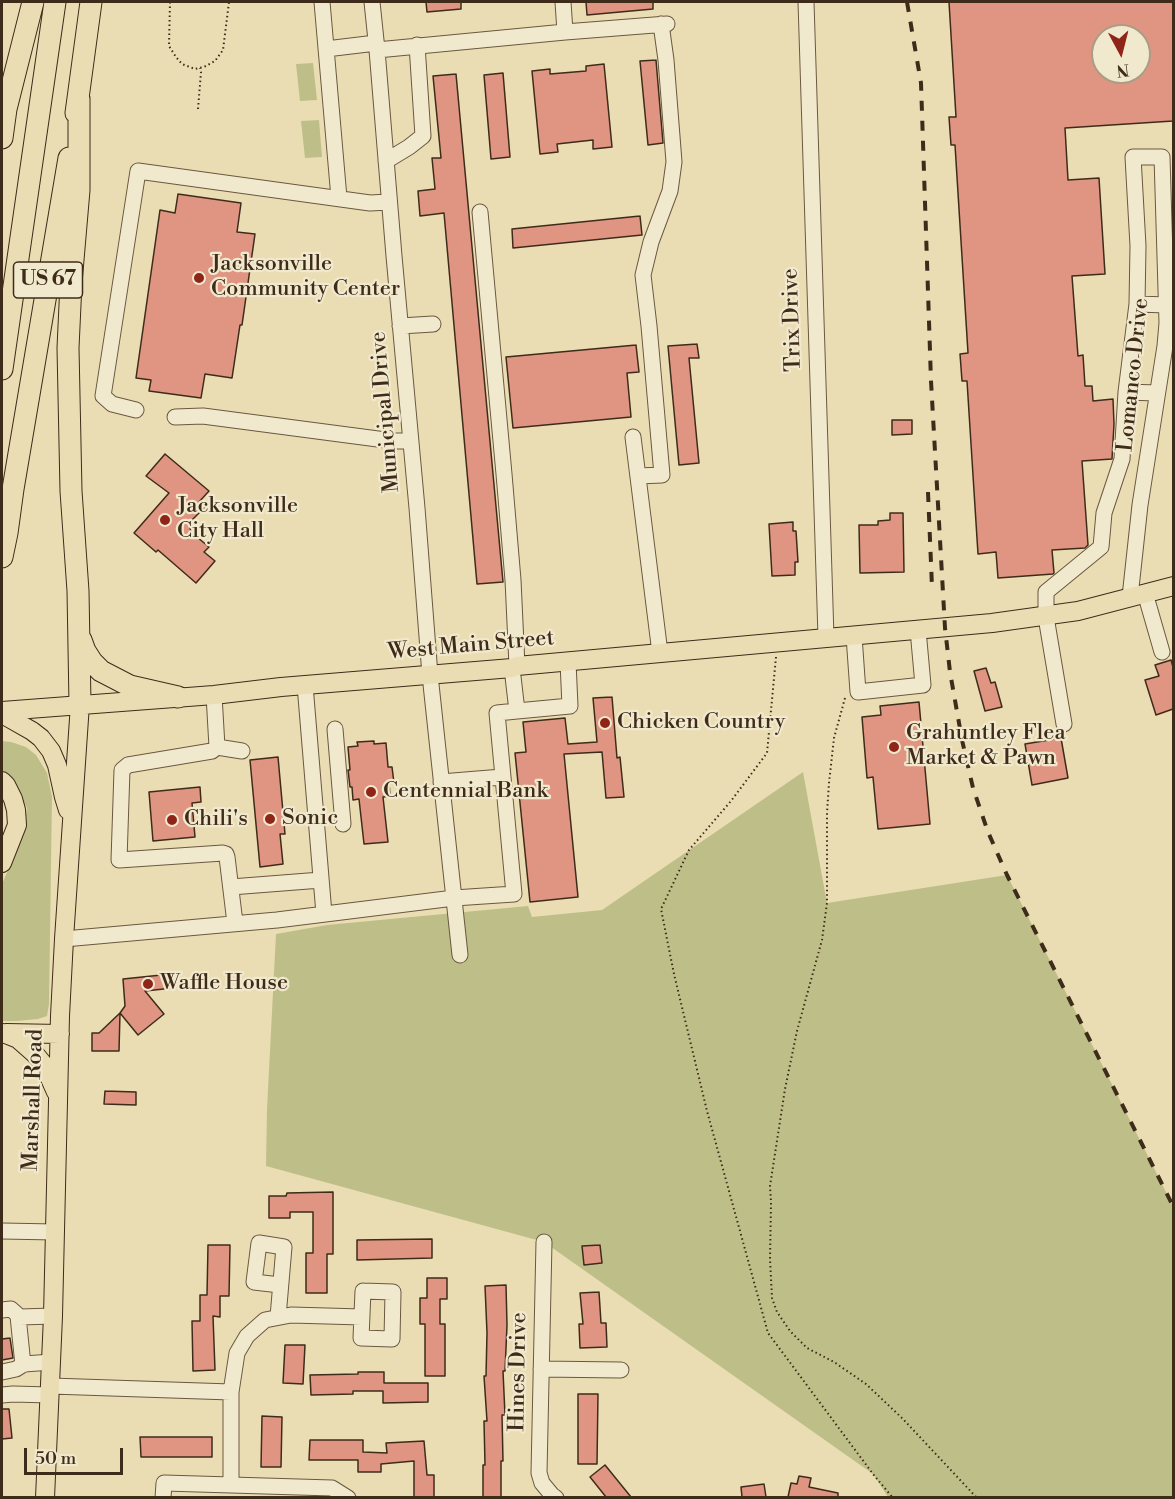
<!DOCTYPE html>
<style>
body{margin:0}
#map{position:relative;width:1175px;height:1499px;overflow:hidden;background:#eaddb3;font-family:"Libre Bodoni",serif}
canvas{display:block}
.frame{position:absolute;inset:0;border:3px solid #3f2b1a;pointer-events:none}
.north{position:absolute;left:1091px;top:24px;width:60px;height:60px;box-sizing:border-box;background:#f1e9ce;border:2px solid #aa9d86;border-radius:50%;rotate:173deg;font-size:16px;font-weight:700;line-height:24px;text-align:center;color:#3f2b1a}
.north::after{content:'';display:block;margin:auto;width:21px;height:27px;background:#8f2418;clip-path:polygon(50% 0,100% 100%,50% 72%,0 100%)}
.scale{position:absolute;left:24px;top:1448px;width:99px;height:27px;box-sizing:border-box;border:3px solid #3f2b1a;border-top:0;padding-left:8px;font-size:18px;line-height:21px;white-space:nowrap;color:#3f2b1a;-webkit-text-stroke:4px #f1e9ce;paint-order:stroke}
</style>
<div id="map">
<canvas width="1175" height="1499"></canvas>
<div class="frame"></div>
<div class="north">N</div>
<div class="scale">50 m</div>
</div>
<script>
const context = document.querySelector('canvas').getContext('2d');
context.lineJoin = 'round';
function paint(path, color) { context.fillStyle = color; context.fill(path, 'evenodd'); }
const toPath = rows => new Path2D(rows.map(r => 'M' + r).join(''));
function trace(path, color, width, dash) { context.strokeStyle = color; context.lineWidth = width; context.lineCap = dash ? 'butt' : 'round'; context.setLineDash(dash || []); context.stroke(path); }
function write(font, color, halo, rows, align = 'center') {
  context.font = font + ' "Libre Bodoni",serif'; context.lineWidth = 4.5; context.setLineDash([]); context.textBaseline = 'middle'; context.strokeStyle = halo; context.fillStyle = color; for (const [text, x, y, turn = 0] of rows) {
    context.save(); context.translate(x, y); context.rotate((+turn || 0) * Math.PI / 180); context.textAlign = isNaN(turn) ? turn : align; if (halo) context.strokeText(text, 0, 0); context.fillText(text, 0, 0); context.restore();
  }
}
const green = toPath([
 [313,63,317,100,300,101,296,64],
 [319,120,322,157,305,158,301,121],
 [2,741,11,742,26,747,36,755,47,773,52,797,49,1004,47,1016,38,1019,17,1021,2,1021,2,884,22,838,27,808,20,794,9,776,2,770],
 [803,772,827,903,1007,875,1172,1204,1173,1204,1173,1497,888,1497,873,1474,544,1242,266,1166,267,1109,276,934,327,925,528,906,532,917,602,910]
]);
const building = toPath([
 [426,2,461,2,461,9,427,12,426,2],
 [586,2,653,2,653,9,587,15,586,2],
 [949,2,1173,2,1173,121,1065,128,1068,180,1099,178,1105,274,1072,276,1078,356,1083,355,1085,386,1092,386,1093,401,1113,399,1114,424,1112,459,1082,461,1088,545,1085,548,1052,550,1054,573,1053,574,998,578,996,552,978,554,967,381,962,381,960,354,968,353,955,145,951,145,949,117,956,117,949,2],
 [1103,36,1139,36,1139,72,1103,72,1103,36],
 [656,60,663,143,648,145,640,61,656,60],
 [604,64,612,147,593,149,593,140,557,144,558,152,540,154,532,71,550,69,550,74,586,71,586,66,604,64],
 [503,73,510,157,491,159,484,75,503,73],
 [456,74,503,582,477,584,444,213,420,216,418,191,435,189,432,158,441,158,433,76,456,74],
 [178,194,241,203,237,232,255,234,242,325,240,325,232,378,205,374,201,398,149,391,151,380,136,378,160,210,175,213,178,194],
 [640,216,642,235,513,248,512,229,640,216],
 [697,344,699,358,689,358,699,463,679,465,668,346,697,344],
 [636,345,639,372,627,373,631,417,513,428,506,357,636,345],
 [892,420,912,420,912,434,892,435,892,420],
 [165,454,209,491,199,502,206,506,189,523,191,532,209,547,204,552,215,561,196,583,158,550,156,552,134,533,169,493,146,476,165,454],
 [890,513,903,513,904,572,860,573,859,525,878,525,878,521,890,520,890,513],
 [793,522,793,531,796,531,798,562,795,562,795,575,772,576,769,524,793,522],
 [1171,660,1173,667,1173,709,1156,715,1145,680,1159,676,1155,665,1171,660],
 [986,668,991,683,995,682,1002,707,985,711,974,671,986,668],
 [612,697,617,758,620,757,624,797,606,798,602,752,564,754,578,897,530,902,515,753,526,752,523,722,565,718,568,744,597,742,593,698,612,697],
 [919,702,930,824,878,829,873,777,867,778,862,717,881,715,880,706,919,702],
 [1061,738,1068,778,1032,785,1025,744,1061,738],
 [374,741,374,744,386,743,388,767,392,767,394,783,389,783,390,796,383,797,388,842,364,844,359,799,353,800,352,787,350,787,348,770,350,770,348,747,358,746,357,742,374,741],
 [278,757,285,834,280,834,283,864,260,867,250,760,278,757],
 [200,787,201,802,192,803,195,837,153,841,149,792,200,787],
 [171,974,173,988,145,991,164,1014,138,1035,120,1013,125,1006,123,979,171,974],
 [120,1013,119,1051,92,1051,92,1033,99,1033,120,1013],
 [105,1091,136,1092,136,1105,104,1104,105,1091],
 [333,1192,333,1254,327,1254,327,1293,306,1293,306,1253,313,1253,313,1212,290,1212,290,1218,269,1218,269,1196,286,1196,287,1193,333,1192],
 [432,1239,432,1258,357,1260,357,1240,432,1239],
 [208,1245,230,1245,229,1296,220,1296,220,1317,213,1316,215,1370,193,1371,192,1321,200,1321,200,1295,207,1295,208,1245],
 [600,1245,602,1263,584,1265,582,1246,600,1245],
 [427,1278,447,1278,447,1299,440,1299,440,1324,445,1324,445,1376,425,1376,425,1324,420,1324,420,1298,427,1298,427,1278],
 [506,1285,507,1325,505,1371,503,1371,505,1415,502,1415,503,1461,501,1461,501,1497,483,1497,483,1465,485,1465,484,1421,487,1421,484,1376,486,1376,487,1333,485,1286,506,1285],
 [599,1292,601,1323,606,1323,607,1347,580,1348,579,1324,583,1324,580,1293,599,1292],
 [10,1338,13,1358,2,1360,2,1339,10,1338],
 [285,1345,305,1345,303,1384,283,1383,285,1345],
 [358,1372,384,1372,384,1383,428,1383,428,1402,383,1403,383,1391,353,1391,353,1394,311,1395,310,1375,358,1374,358,1372],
 [578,1394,598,1394,597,1464,578,1464,578,1394],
 [2,1409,9,1409,12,1438,2,1439,2,1409],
 [262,1416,282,1417,281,1467,261,1467,262,1416],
 [140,1437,212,1437,212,1457,141,1457,140,1437],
 [310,1440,363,1440,363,1452,387,1453,386,1443,424,1441,427,1475,434,1475,434,1497,414,1497,414,1461,381,1464,381,1472,358,1472,358,1460,309,1460,310,1440],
 [605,1465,631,1497,606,1497,590,1477,605,1465],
 [799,1476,811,1478,809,1487,838,1493,838,1497,788,1497,791,1483,797,1484,799,1476],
 [764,1484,766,1497,742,1497,741,1487,764,1484]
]);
const path = toPath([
 [170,2,169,46,176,57,182,64,195,69,204,67,215,61,223,50,229,2],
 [198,109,201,72,200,68],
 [776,657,767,753,731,801,689,850,661,909,674,974,707,1111,768,1333,873,1474,893,1498],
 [845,698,834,738,829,783,827,813,827,903,822,940,797,1031,785,1089,770,1186,771,1202,770,1259,772,1298,777,1312,790,1331,807,1348,834,1362,866,1384,903,1419,977,1498]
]);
const minor = toPath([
 [322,2,339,198],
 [372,2,377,50,394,256,417,508,430,675,460,955],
 [563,2,565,32],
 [806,2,826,637],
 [326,49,376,43],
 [377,50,565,32,667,24],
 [386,161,409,147,423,136,417,45],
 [480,212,504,474,513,580,517,666],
 [400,326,433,324],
 [1126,392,1137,304,1167,305],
 [136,410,112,404,103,396,138,171,370,203,389,202],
 [175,417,203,416,393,441,411,441],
 [633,437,660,653],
 [638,476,662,475,649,326,643,275,651,242,670,191,674,162,666,60,661,24],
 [1145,593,1162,652],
 [1130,597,1140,505,1165,346,1167,323,1162,157,1133,157,1138,246,1137,304],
 [854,636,858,692,923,685,918,630],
 [512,668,517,711,570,706,568,662],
 [305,685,324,914],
 [214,695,217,747,212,751,128,765,122,770,119,860,223,853,226,854,227,857,235,923],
 [1064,724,1046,617,1046,592,1101,547,1104,513,1122,459,1126,392,1157,393],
 [335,729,343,824],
 [217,747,242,751],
 [441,782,502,777],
 [231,887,321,880],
 [64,939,277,920,454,898,514,894,497,713,517,711],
 [2,1231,55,1232],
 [544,1242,539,1473,542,1483,552,1495,556,1498],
 [363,1291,393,1292,392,1339,361,1338,363,1291],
 [2,1310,11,1309,20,1317,53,1316],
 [18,1316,23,1365],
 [278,1317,284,1247,259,1243,254,1282,280,1285],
 [541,1369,621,1370],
 [2,1372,16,1369,24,1364,52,1362],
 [51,1386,231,1392],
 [2,1395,13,1394,50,1395],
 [231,1485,231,1392,237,1353,247,1336,265,1320,291,1315,362,1317],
 [163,1498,164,1483,332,1488,348,1498]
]);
const major = toPath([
 [2,711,214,695,281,687,512,668,517,666,992,623,1078,611,1174,586],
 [2,714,32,731,41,738,51,751,57,765,64,797,68,810],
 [2,781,6,785,13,799,16,810,17,825,2,863],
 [3,1033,18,1039,35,1054,44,1065,56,1092],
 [6,1033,60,1034],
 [45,1498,53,1316,60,1016,64,939,80,704]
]);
const highway = toPath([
 [79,99,79,190,71,283,68,348,71,491,78,591,80,704],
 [76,113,91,2],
 [2,138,6,109,33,2],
 [2,369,55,2],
 [2,557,7,533,13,489,69,158],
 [81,640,85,651,92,662,101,671,130,686,178,697]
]);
const rail = toPath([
 [907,2,921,83,931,381,945,628,950,672,962,740,973,788,988,832,1007,875,1174,1208],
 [928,492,932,587]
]);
const markers = [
 [199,278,6,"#8f2418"],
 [165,520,6,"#8f2418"],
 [605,723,6,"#8f2418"],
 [894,747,6,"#8f2418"],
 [371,792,6,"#8f2418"],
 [270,819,6,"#8f2418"],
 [172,820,6,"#8f2418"],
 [148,984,6,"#8f2418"]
];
const shields = [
 [48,280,69]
];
const shieldNames = [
 ["US 67",48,280]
];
const poiNames = [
 ["Jacksonville",211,265],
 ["Community Center",211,290],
 ["Jacksonville",177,507],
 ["City Hall",177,532],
 ["Chicken Country",617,723],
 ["Grahuntley Flea",906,734],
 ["Market & Pawn",906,759],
 ["Centennial Bank",383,792],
 ["Sonic",282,819],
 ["Chili's",184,820],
 ["Waffle House",160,984]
];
const streetNames = [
 ["Trix Drive",793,320,-92],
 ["Lomanco Drive",1134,375,-84],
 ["Municipal Drive",386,412,-95],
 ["West Main Street",471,646,-5],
 ["Marshall Road",34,1100,-88],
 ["Hines Drive",519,1372,-89]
];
paint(green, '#bebf88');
paint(building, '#df9582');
trace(building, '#3f2b1a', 1.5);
trace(minor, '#6a5840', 17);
trace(major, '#3f2b1a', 20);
trace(highway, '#3f2b1a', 23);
trace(path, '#3f2b1a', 2, [1.5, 3]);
trace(minor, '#f1e9ce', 15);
trace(major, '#eaddb3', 18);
trace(highway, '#eaddb3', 21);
trace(rail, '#3f2b1a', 4, [10, 10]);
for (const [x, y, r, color] of markers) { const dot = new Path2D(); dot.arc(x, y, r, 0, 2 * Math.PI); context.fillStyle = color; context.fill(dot); trace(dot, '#f1e9ce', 2); }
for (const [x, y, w] of shields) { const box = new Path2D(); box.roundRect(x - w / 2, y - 18, w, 36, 4.5); context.fillStyle = '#f1e9ce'; context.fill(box); trace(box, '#3f2b1a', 1.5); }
write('bold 21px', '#3f2b1a', null, shieldNames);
write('22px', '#3f2b1a', '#f1e9ce', poiNames, 'left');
write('22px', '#3f2b1a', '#f1e9ce', streetNames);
</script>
